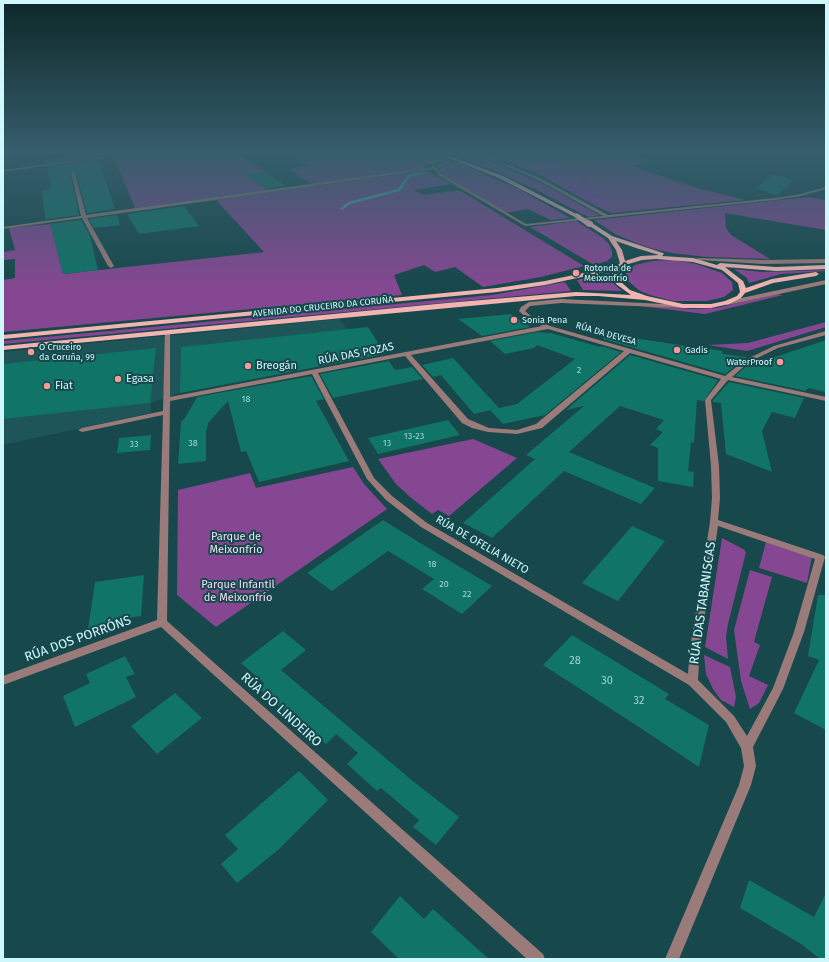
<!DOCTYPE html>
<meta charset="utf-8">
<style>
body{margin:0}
#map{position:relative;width:829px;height:962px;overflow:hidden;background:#17484b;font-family:"Fira Sans",sans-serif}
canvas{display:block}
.frame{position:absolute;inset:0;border:4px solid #cef8fb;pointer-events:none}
</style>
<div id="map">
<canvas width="829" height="962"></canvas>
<div class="frame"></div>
</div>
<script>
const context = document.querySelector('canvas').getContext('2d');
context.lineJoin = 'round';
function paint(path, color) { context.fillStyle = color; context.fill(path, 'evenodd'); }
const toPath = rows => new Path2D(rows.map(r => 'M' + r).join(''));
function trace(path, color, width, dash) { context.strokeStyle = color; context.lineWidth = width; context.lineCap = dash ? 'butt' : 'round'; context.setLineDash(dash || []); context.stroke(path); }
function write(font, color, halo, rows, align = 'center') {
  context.font = font + ' "Fira Sans",sans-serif'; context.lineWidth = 4; context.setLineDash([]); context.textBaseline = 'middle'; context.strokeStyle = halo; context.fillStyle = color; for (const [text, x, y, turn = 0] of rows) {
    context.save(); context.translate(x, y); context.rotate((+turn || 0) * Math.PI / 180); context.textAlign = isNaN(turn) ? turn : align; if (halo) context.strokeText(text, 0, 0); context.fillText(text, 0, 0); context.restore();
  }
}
const built = toPath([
 [339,319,348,330,356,359,180,393,151,403,151,413,3,445,3,352]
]);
const green = toPath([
 [142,154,238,154,266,172,246,175,268,190,135,208,114,158],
 [287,154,400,154,429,164,422,169,312,184,288,169,309,165],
 [413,154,431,154,461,164,519,189,570,218,551,220,528,209,506,213,445,176,441,173,438,164],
 [448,154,475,154,545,185,599,215,590,217,582,214,541,192,493,170],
 [534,154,631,154,652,161,631,166,697,188,745,200,611,213,596,206,601,201,599,197,595,196,586,181,581,178,580,171,567,168],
 [423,171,430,172,451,184,414,190,423,195,459,190,584,266,541,277,483,287,455,267,435,272,424,265,394,275,402,295,3,332,3,280,15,278,15,259,3,260,3,252,15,250,9,228,51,224,63,274,264,252,217,201,221,199],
 [809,197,826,200,826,230,725,213,726,228,731,235,770,259,707,257,672,253,654,249,636,243,615,234,594,220],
 [576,221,603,238,609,244,612,251,612,257,607,261,594,265,530,227],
 [674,260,696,264,722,273,732,282,733,290,724,297,707,301,673,301,650,295,640,291,628,281,626,277,626,272,635,265,652,261],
 [734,269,762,272,826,270,826,271,781,274,749,283,747,278],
 [609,273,614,284,622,291,583,290,577,280],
 [565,282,571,291,3,344,3,341,492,295],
 [775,294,783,295,705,314,632,305,693,309,716,308],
 [826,322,826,327,747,351,708,345,748,343],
 [473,439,517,458,449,516,438,510,432,514,410,497,396,484,378,459],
 [353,467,364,484,387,509,216,627,177,595,178,490,250,473,256,488],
 [722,538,743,549,746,552,728,624,726,637,728,659,705,647],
 [766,542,812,556,807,583,759,568],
 [750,570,772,577,754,642,760,645,749,676,768,685,759,703,750,709,741,681,734,630],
 [704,655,730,667,736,697,734,707,721,700,713,689,706,674]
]);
const forest = toPath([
 [482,154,534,154,567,168,585,172,585,175,581,179,599,187,593,192,595,196,599,197,602,202,596,206,538,174,500,159]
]);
const stream = toPath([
 [463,154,466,154,459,158,457,157,463,154],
 [449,160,451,161,439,167,437,166,449,160],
 [425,171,426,173,410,177,400,191,350,204,342,210,340,209,348,202,398,189,408,175,425,171]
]);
const building = toPath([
 [84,155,88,157,46,163,46,160],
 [95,161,100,164,115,209,87,213,76,173,72,171,70,173,79,215,45,219,42,190,51,189,47,167],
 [265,172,286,186,266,189,245,175],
 [771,175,794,179,777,196,757,188],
 [184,206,199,226,139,234,127,214],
 [117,215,120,225,94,228,89,219],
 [81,220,90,236,98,270,63,274,50,224],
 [511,314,530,327,482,336,458,319],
 [368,327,385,354,180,393,181,347],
 [538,332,551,333,600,347,601,346,621,352,545,415,503,424,490,410,517,404,575,359,537,345,534,348,505,354,490,341],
 [605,334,722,351,723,354,747,357,725,374,603,339],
 [826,340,826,392,808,388,806,391,735,376,750,363,759,359,766,360],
 [156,348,150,403,3,419,3,364],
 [630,355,718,380,704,401,697,400,694,443,691,442,688,471,694,472,693,487,658,481,658,448,650,445,663,432,656,429,664,420,620,406,569,452,655,488,641,504,564,471,492,538,463,523,535,459,526,455,584,406,566,410],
 [453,358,499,408,474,414,441,375,433,377,422,365],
 [389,361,395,370,412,367,423,379,333,398,320,374],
 [311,376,324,399,316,401,349,461,259,482,246,451,241,452,228,401,208,423,207,430,206,430,206,461,178,464,181,422,185,418,197,397],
 [729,382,804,398,795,418,772,412,762,431,772,472,726,454,721,403,713,402,713,400],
 [448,420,460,435,378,454,368,438],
 [151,435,150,450,117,453,119,438],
 [383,520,430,549,492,586,462,614,422,589,434,579,388,551,332,591,307,573],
 [632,526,665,541,618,601,582,583],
 [144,575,141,616,110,621,109,632,87,636,95,582],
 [818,595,826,595,826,730,794,713,819,660,808,656],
 [283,631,306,650,281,670,414,782,459,817,436,845,413,827,419,820,381,788,377,791,347,764,358,753,336,734,326,744,295,718,293,719,258,688,264,683,241,663],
 [572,635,669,694,665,699,709,725,699,767,642,729,543,665],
 [125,656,135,674,126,677,136,697,75,727,63,696,90,683,86,674],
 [175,693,202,718,157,754,131,726],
 [299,771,328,800,278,850,237,883,221,864,238,849,225,835],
 [749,880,814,917,826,893,826,959,820,959,801,944,740,908],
 [400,896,424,919,433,909,489,959,399,959,371,932]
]);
const minor = toPath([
 [122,154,131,154,3,172,3,170,122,154],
 [405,154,410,154,433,162,440,173,526,224,603,216,538,180,477,154,482,154,540,178,608,215,775,198,801,194,826,187,826,189,801,196,775,200,525,226,438,175,434,169,87,218,114,266,111,268,108,266,82,218,3,229,3,227,81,216,71,173,73,172,75,173,86,215,433,167,431,164,405,154],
 [699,258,763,260,826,259,826,263,763,264,699,260,693,261,691,260,699,258],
 [826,280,826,284,727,305,724,303,727,301,826,280],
 [561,299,685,305,685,307,683,308,561,303,530,306,525,311,533,318,550,326,725,376,745,360,774,346,826,331,826,335,778,348,749,362,732,377,826,397,826,401,728,380,711,400,719,466,720,498,718,520,823,555,825,557,804,632,783,689,753,747,756,766,751,785,679,959,665,959,739,785,744,766,741,748,726,722,689,685,421,527,386,500,367,479,312,374,170,401,167,621,543,954,545,959,527,959,161,627,3,685,3,676,157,620,163,415,82,432,78,430,82,428,163,411,165,331,169,331,170,332,170,397,542,326,529,320,520,312,519,311,521,307,529,302,561,299],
 [548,329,624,351,536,424,517,430,489,428,468,419,411,355,548,329],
 [630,353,721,379,705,400,711,466,712,498,710,522,690,648,688,674,427,523,392,496,374,478,318,373,405,356,462,423,472,428,488,432,517,434,542,428,630,353],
 [718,526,815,559,794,632,773,688,747,736,734,716,698,680,700,648,718,526]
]);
const primary = toPath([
 [438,154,444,154,503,176,580,216,575,217,499,178,438,154],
 [588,223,592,223,612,236,663,253,664,254,662,256,693,258,717,265,720,263,776,267,826,265,826,269,776,271,725,267,743,281,746,288,772,279,816,272,819,274,816,276,773,283,745,293,741,298,729,304,711,308,683,308,645,300,598,296,576,296,3,350,3,346,447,303,576,292,631,295,616,284,612,274,614,270,545,285,497,292,3,339,3,335,497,288,545,281,617,266,620,263,616,250,608,238,588,225,588,223],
 [616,241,636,248,659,255,641,256,625,261,622,250,616,241],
 [656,259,693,262,722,270,738,283,740,292,737,296,725,301,711,304,683,304,647,296,630,290,621,282,618,274,625,265,642,260,656,259]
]);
const primaryBridgeFar1 = toPath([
 [577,216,589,224]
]);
const primaryBridge = toPath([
 [588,223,590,224]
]);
const markers = [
 [576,273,4,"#f59b9a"],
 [514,320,4,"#f59b9a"],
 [677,350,4,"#f59b9a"],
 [31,352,4,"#f59b9a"],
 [780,362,4,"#f59b9a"],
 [248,366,4,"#f59b9a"],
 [118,379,4,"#f59b9a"],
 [47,386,4,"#f59b9a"]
];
const farPoinames = [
 ["Rotonda de",584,268],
 ["Meixonfrío",584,278],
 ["Sonia Pena",522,320],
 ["O Cruceiro",39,347],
 ["da Coruña, 99",39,357],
 ["Gadis",685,350],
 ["WaterProof",772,362,"right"]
];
const farStreetnames = [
 ["AVENIDA DO CRUCEIRO DA CORUÑA",323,307,-6],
 ["RÚA DA DEVESA",606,334,16]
];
const numberNames = [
 ["2",579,370],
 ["18",246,399],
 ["13-23",414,436],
 ["38",193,443],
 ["13",387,443],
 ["33",134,444],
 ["18",432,564],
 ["20",444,584],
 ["22",467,594]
];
const streetNames = [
 ["RÚA DAS POZAS",356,354,-11],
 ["RÚA DE OFELIA NIETO",482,545,30]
];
const poiNames = [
 ["Breogán",256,366],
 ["Egasa",126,379],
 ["Fiat",55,386]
];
const parkNames = [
 ["Parque de",236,537],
 ["Meixonfrío",236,550],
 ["Parque Infantil",238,585],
 ["de Meixonfrío",238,598]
];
const nearNumbernames = [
 ["28",575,661],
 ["30",607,681],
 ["32",639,701]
];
const nearStreetnames = [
 ["RÚA DAS TABANISCAS",703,603,-82],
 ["RÚA DOS PORRÓNS",78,639,-20],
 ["RÚA DO LINDEIRO",281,710,42]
];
paint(built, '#1d5559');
paint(green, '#864792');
paint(forest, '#913fa1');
paint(stream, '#48b3b8');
paint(building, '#107467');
paint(minor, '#9a7b79');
paint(primary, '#f2b3b1');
trace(primaryBridgeFar1, '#f2b3b1', 5);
trace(primaryBridge, '#f2b3b1', 6);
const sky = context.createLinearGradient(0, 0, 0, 289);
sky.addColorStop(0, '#0d2829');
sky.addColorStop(0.53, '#365e6c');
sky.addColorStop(1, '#365e6c00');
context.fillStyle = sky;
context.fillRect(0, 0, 829, 289);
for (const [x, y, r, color] of markers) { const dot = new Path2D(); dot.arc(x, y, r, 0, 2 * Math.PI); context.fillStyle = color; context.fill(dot); trace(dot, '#17484b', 1.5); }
write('9px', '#cef8fb', '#17484b', farPoinames, 'left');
write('9px', '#cef8fb', '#17484b', farStreetnames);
write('9px', '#9ed7d6', null, numberNames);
write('11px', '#cef8fb', '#17484b', streetNames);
write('11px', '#cef8fb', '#17484b', poiNames, 'left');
write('11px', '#f1dcf4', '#17484b', parkNames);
write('11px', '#9ed7d6', null, nearNumbernames);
write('13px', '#cef8fb', '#17484b', nearStreetnames);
</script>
